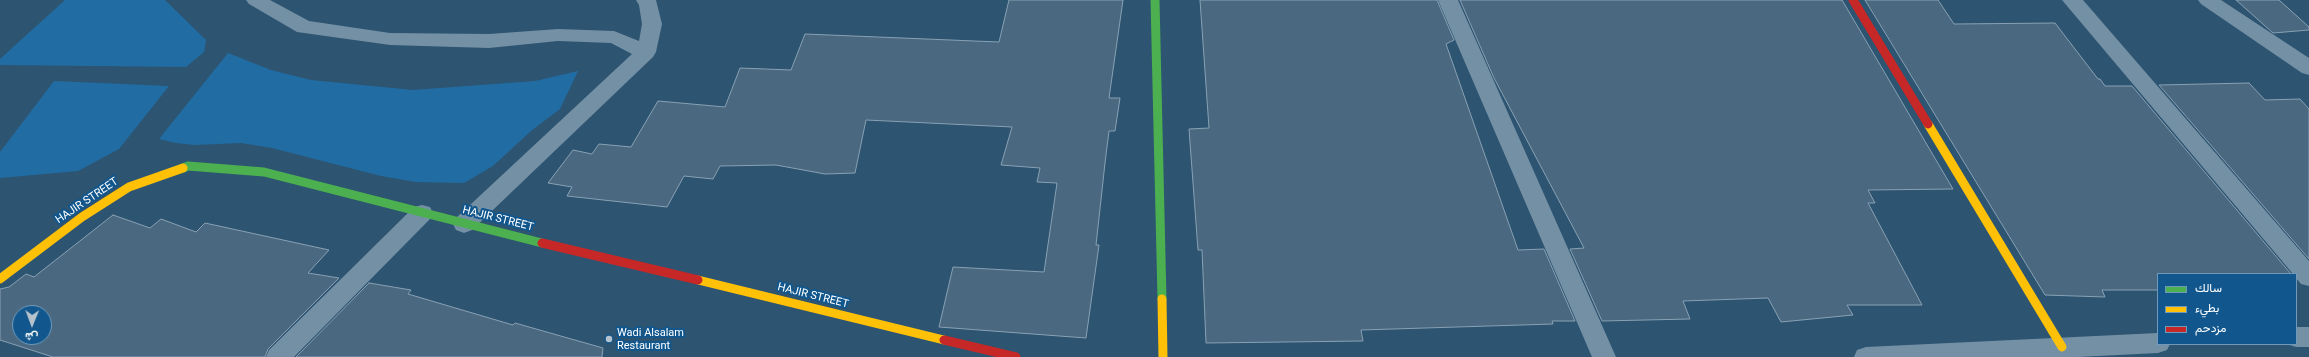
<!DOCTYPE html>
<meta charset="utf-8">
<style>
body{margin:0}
#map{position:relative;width:2309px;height:357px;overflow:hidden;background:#2d5471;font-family:Roboto,Vazirmatn,sans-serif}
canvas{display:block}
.legend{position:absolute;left:2157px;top:273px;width:140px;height:72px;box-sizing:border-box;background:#11578d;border:1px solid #709abb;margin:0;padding:5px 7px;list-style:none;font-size:12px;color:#fff}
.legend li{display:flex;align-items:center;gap:8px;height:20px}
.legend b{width:20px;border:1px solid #709abb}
.north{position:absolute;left:12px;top:305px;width:40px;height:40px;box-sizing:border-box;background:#11578d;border:1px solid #709abb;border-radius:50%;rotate:181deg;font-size:11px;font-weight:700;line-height:16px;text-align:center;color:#fff}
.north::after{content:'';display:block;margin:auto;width:14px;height:18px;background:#b6c3cd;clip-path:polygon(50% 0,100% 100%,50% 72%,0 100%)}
</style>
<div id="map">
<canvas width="2309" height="357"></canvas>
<ul class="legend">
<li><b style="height:5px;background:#4caf50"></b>سالك</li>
<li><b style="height:5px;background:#ffc107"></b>بطيء</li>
<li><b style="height:5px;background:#c62828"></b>مزدحم</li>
</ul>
<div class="north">ش</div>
</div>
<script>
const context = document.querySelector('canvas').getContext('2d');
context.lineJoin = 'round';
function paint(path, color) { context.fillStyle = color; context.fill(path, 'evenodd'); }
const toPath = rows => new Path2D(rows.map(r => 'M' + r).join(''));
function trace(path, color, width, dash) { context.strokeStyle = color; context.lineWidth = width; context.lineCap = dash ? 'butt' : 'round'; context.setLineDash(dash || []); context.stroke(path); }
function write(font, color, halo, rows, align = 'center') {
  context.font = font + ' Roboto,sans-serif'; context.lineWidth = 4; context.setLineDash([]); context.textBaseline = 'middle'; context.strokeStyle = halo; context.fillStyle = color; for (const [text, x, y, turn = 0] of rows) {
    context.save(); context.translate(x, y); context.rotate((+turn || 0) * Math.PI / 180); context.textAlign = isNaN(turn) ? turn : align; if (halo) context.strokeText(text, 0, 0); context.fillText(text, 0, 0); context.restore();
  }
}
const green = toPath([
 [65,0,165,0,206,40,204,52,186,67,0,65,0,59],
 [228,53,271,70,311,80,413,90,535,81,578,71,560,109,531,131,493,166,464,183,416,182,381,176,272,148,241,143,194,145,176,143,159,139],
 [54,81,169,86,119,149,78,171,0,178,0,152]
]);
const building = toPath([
 [1009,0,1123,0,1109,98,1120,98,1115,131,1109,131,1105,163,1096,245,1099,245,1086,338,939,327,953,267,1044,272,1057,183,1037,182,1040,168,1001,165,1012,127,866,120,855,173,825,174,776,165,720,166,713,179,684,176,667,207,567,196,572,187,548,183,573,150,592,154,599,144,631,147,658,101,725,107,740,68,791,70,805,34,999,42,1009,0],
 [1200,0,1437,0,1454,40,1446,44,1518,250,1544,249,1575,321,1552,321,1553,324,1361,330,1363,341,1206,343,1202,250,1198,250,1189,129,1209,128,1200,0],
 [1460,0,1842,0,1953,189,1868,190,1875,203,1868,203,1922,305,1847,305,1853,315,1781,322,1768,298,1683,301,1690,319,1602,321,1570,249,1584,248,1494,78,1460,0],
 [1865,0,1938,0,1954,24,2055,23,2098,79,2100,79,2105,86,2132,86,2291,274,2158,274,2158,290,2102,290,2105,297,2045,295,1865,0],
 [2236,0,2279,0,2309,27,2309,30,2273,33,2236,0],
 [2249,83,2265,100,2300,99,2309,109,2309,259,2159,85,2249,83],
 [113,215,150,228,161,219,196,232,205,223,329,250,308,273,339,278,268,349,265,357,53,357,0,340,0,289,9,287,26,274,34,277,113,215],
 [20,313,44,313,44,337,20,337,20,313],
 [369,283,411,290,408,294,513,325,515,323,603,348,602,357,296,357,369,283]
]);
const street = toPath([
 [246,0,270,0,309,21,390,33,489,34,558,29,614,31,639,41,642,24,639,5,636,0,656,0,662,24,656,52,653,57,472,230,464,233,456,230,453,224,456,218,632,54,611,43,558,41,489,48,390,45,297,32,249,4,246,0],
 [1438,0,1458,0,1616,357,1592,357,1438,0],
 [2062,0,2083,0,2309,261,2309,286,2301,284,2296,278,2296,274,2293,274,2062,0],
 [2198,0,2221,0,2309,58,2309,75,2302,73,2201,4,2198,0],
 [422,205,430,207,433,213,430,219,294,357,266,357,269,350,414,207,422,205],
 [2296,327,2309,327,2309,347,2296,347,2287,344,2296,344,2296,327],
 [2158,333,2158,344,2170,344,2167,350,2158,353,2078,357,1854,357,1857,350,1866,347,2158,333]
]);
const fast = toPath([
 [1155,0,1162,299],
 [183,168,188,166,264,172,542,243]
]);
const slow = toPath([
 [1928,124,2062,347],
 [0,279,82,217,129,187,183,168],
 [698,280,944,340],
 [1162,299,1163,357]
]);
const jam = toPath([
 [1853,0,1928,124],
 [542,243,698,280],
 [944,340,1016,357]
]);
const markers = [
 [609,339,4,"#b6c3cd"]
];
const streetNames = [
 ["HAJIR STREET",87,201,-34],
 ["HAJIR STREET",498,219,14],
 ["HAJIR STREET",813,296,14]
];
const poiNames = [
 ["Wadi Alsalam",617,333],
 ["Restaurant",617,346]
];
paint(green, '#216da3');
paint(building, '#4a6981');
trace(building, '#89a1b3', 1);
paint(street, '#7490a5');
trace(fast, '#4caf50', 9);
trace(slow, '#ffc107', 9);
trace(jam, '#c62828', 9);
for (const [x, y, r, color] of markers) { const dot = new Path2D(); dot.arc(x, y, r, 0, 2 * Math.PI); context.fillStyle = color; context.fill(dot); trace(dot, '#11578d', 1.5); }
write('11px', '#fff', '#11578d', streetNames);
write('11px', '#fff', '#11578d', poiNames, 'left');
</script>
